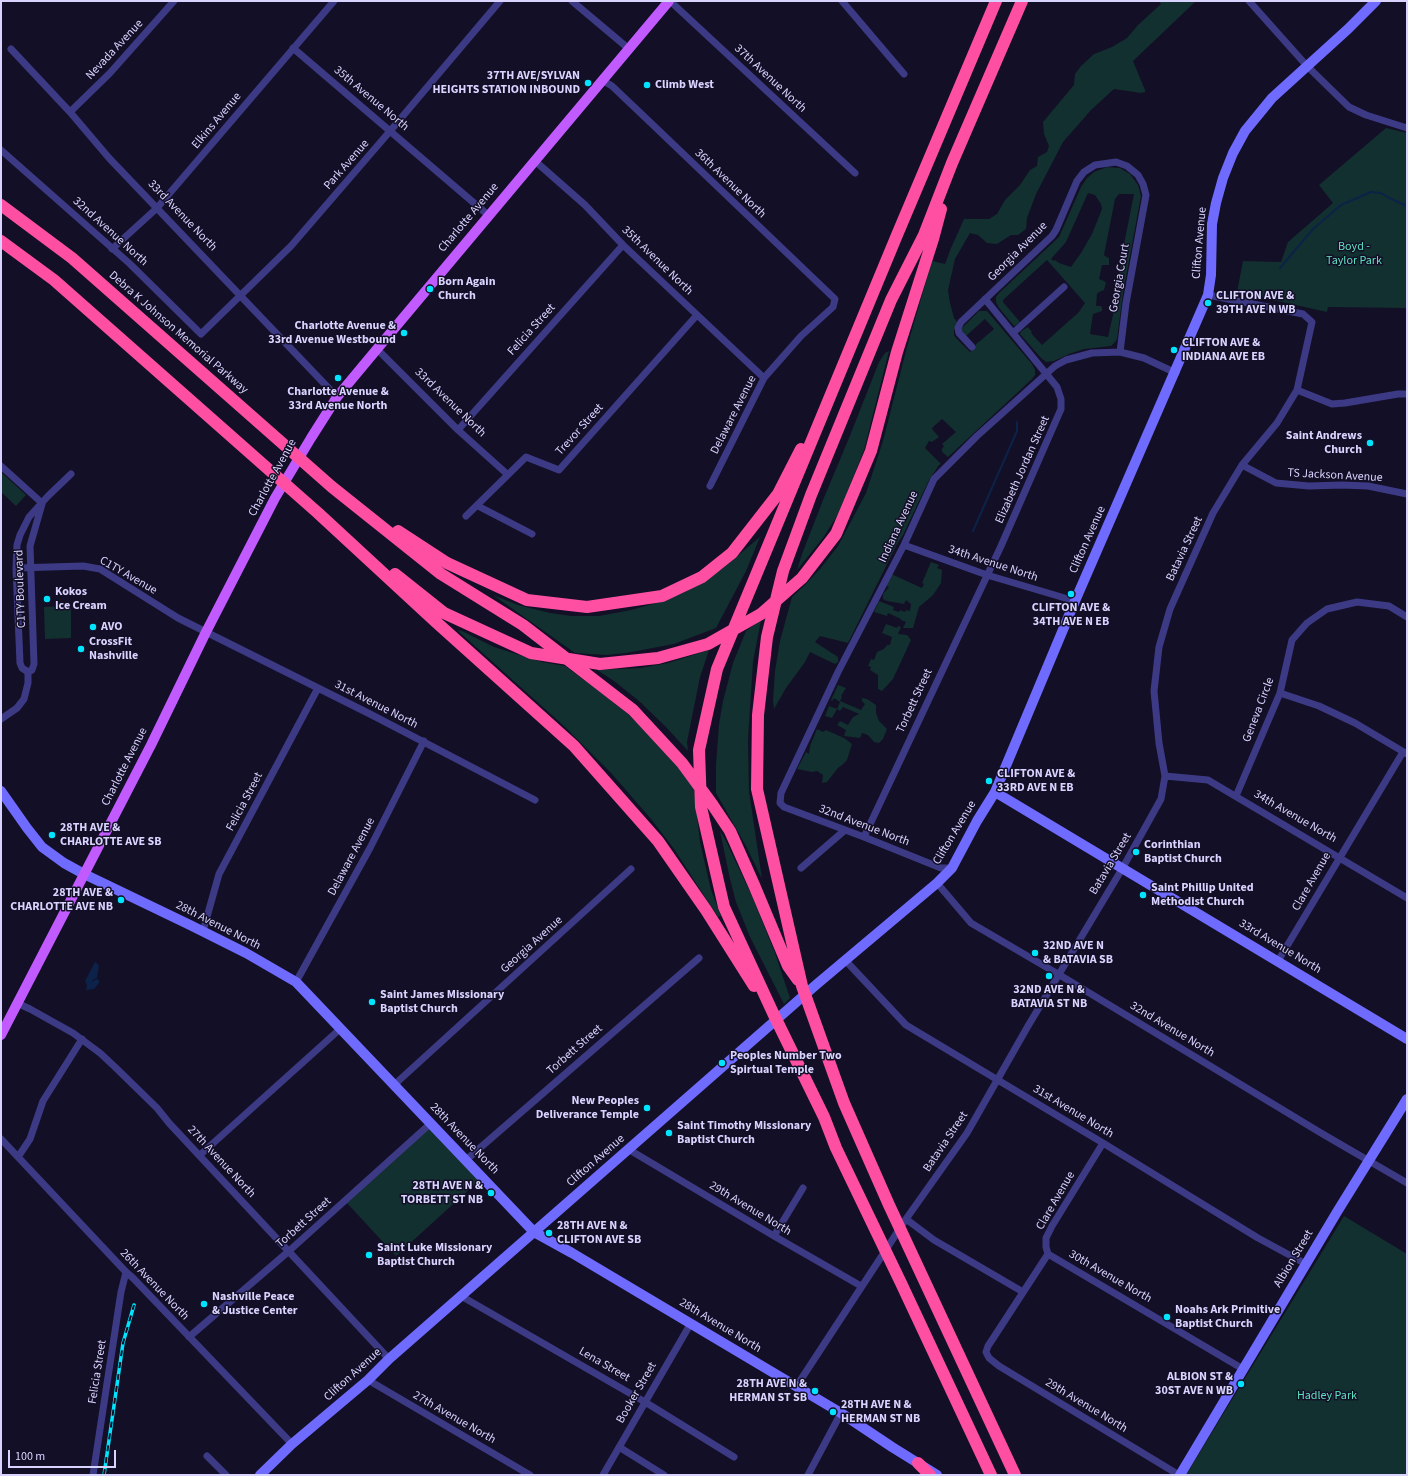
<!DOCTYPE html>
<style>
body{margin:0}
#map{position:relative;width:1408px;height:1476px;overflow:hidden;background:#130f26;font-family:"Source Sans 3",sans-serif}
canvas{display:block}
.frame{position:absolute;inset:0;border:2px solid #d9d4ff;pointer-events:none}
.scale{position:absolute;left:8px;top:1450px;width:108px;height:18px;box-sizing:border-box;border:2px solid #d9d4ff;border-top:0;padding-left:5px;font-size:12px;line-height:14px;white-space:nowrap;color:#d9d4ff;-webkit-text-stroke:3px #130f26;paint-order:stroke}
</style>
<div id="map">
<canvas width="1408" height="1476"></canvas>
<div class="frame"></div>
<div class="scale">100 m</div>
</div>
<script>
const context = document.querySelector('canvas').getContext('2d');
context.lineJoin = 'round';
function paint(path, color) { context.fillStyle = color; context.fill(path, 'evenodd'); }
const toPath = rows => new Path2D(rows.map(r => 'M' + r).join(''));
function trace(path, color, width, dash) { context.strokeStyle = color; context.lineWidth = width; context.lineCap = dash ? 'butt' : 'round'; context.setLineDash(dash || []); context.stroke(path); }
function write(font, color, halo, rows, align = 'center') {
  context.font = font + ' "Source Sans 3",sans-serif'; context.lineWidth = 3; context.setLineDash([]); context.textBaseline = 'middle'; context.strokeStyle = halo; context.fillStyle = color; for (const [text, x, y, turn = 0] of rows) {
    context.save(); context.translate(x, y); context.rotate((+turn || 0) * Math.PI / 180); context.textAlign = isNaN(turn) ? turn : align; if (halo) context.strokeText(text, 0, 0); context.fillText(text, 0, 0); context.restore();
  }
}
const green = toPath([
 [1159,1,1196,1,1133,61,1145,90,1145,92,1141,93,1114,89,1091,110,1063,142,1036,194,1027,218,1026,229,1018,235,1011,235,997,244,987,243,978,235,970,233,955,259,948,290,950,303,954,318,958,323,954,330,954,335,956,338,970,352,974,349,977,343,980,341,994,329,985,319,966,336,962,331,961,329,979,311,987,311,1032,364,1035,370,1035,375,1032,379,948,457,942,452,942,449,944,446,942,444,956,432,942,419,932,428,932,429,939,437,932,442,929,441,925,448,941,464,939,465,929,480,903,535,897,544,848,643,820,636,815,642,838,657,838,662,835,664,810,652,805,662,786,688,774,709,773,700,775,671,780,641,792,597,803,587,820,569,838,546,866,493,883,441,907,347,932,261,945,264,951,248,964,219,989,219,997,214,1005,200,1020,185,1030,170,1037,166,1038,157,1047,152,1049,146,1044,134,1043,122,1074,85,1075,74,1081,66,1094,54,1112,47,1127,38,1138,25,1161,4],
 [1386,128,1407,133,1407,308,1328,307,1327,312,1237,292,1243,261,1281,262,1288,242,1333,203,1319,185],
 [1107,167,1120,168,1130,174,1138,185,1141,196,1123,293,1117,339,1115,342,1111,346,1084,349,1069,354,1054,361,1046,362,1041,358,1020,334,1021,331,1028,327,1032,332,1031,333,1042,345,1079,312,1085,303,1047,260,1003,300,1003,302,1020,322,1016,325,1014,326,999,308,996,302,996,297,999,293,1059,237,1081,187,1087,178,1094,172],
 [1088,193,1095,195,1101,204,1102,209,1092,234,1081,253,1071,267,1059,263,1055,260,1054,261,1051,259,1066,242],
 [1119,194,1134,194,1124,244,1113,315,1108,337,1090,334,1093,314,1102,311,1102,308,1101,306,1096,306,1097,294,1099,292,1104,290,1105,286,1106,283,1104,281,1099,279,1102,265,1109,265,1109,258,1105,256,1104,255,1115,199],
 [889,351,864,450,846,495,837,516,823,538,797,570,802,554,823,500,849,438,879,362,885,353],
 [1,472,26,495,16,506,1,492],
 [760,537,746,571,716,628,674,644,626,653,606,655,575,653,493,595,518,605,550,613,572,616,599,616,631,610,660,602,685,592,722,569],
 [931,562,939,565,937,568,942,570,941,583,933,595,919,607,913,628,903,628,906,622,901,620,901,619,888,613,887,616,874,612,879,601,894,607,893,610,899,612,900,610,905,612,906,610,910,611,911,604,906,600,904,604,887,601,883,599,883,594,889,587,883,585,889,573,922,588,924,584,922,583],
 [71,606,71,638,45,639,44,607],
 [761,620,753,662,748,740,749,791,762,879,746,846,716,793,716,765,719,724,723,701,733,663,746,631],
 [886,624,897,628,898,626,901,627,898,634,907,635,911,640,893,679,882,691,878,689,878,675,870,670,871,667,868,666,871,659,874,660,877,652,884,649,887,645,890,645,892,637,882,633],
 [457,630,462,631,494,647,513,653,542,662,565,666,599,691,628,714,669,755,694,787,700,842,711,890,721,916,718,917,674,849,651,819,612,774,564,726],
 [709,650,700,677,687,742,688,751,665,726,639,701,614,681,597,670,641,668,668,663],
 [838,685,846,688,841,696,842,697,840,701,861,710,865,704,862,701,862,698,867,699,876,705,876,713,879,721,887,729,883,739,879,743,874,742,868,735,862,733,860,738,844,736,846,730,837,725,840,721,848,725,853,717,859,714,843,707,840,711,837,709,832,718,825,716,829,706,837,709,840,702,834,698,832,701,831,700],
 [817,729,823,732,826,730,844,738,852,744,847,760,842,765,838,768,827,782,822,783,823,775,817,771,812,772,797,769,806,752,809,754,810,746],
 [720,831,725,839,752,896,775,953,790,998,784,1004,750,937,736,902,730,879],
 [431,1123,483,1177,396,1256,345,1201],
 [1344,1216,1407,1254,1407,1475,1186,1475]
]);
const water = toPath([
 [95,962,99,965,97,978,94,979,92,982,96,979,99,980,99,983,94,989,86,990,87,985,85,981]
]);
const stream = toPath([
 [1280,268,1313,229,1341,205,1371,192,1381,193,1389,198,1407,206],
 [973,531,1017,431,1017,422]
]);
const street = toPath([
 [572,1,629,49],
 [670,1,855,173],
 [842,1,904,74],
 [1249,1,1307,66,1349,107,1366,115,1407,128],
 [293,48,488,215],
 [11,49,70,112,109,158,337,397],
 [602,80,612,86,652,124,835,299,833,307,801,336,764,378,710,486],
 [70,112,110,73,174,1],
 [1,150,129,263,201,334,291,246,391,130,500,1],
 [535,161,585,205,623,245,764,378],
 [112,249,157,208,334,1],
 [1013,333,1064,287],
 [972,347,959,333,958,328,961,322,1052,236,1056,230,1077,181,1084,172,1095,165,1116,162,1127,166,1138,175,1143,184,1146,195,1126,303,1120,352,1144,358,1176,373],
 [377,349,458,430,507,474],
 [1297,390,1332,404,1345,403,1398,394,1407,394],
 [458,430,623,245],
 [1242,465,1276,483,1309,486,1342,485,1368,486,1407,494],
 [1,466,42,503],
 [478,506,532,534],
 [466,516,526,457,559,470,697,315],
 [904,545,987,575,1075,601],
 [16,568,83,566,100,569,178,618,370,714,535,800],
 [28,672,22,668,20,663,16,568,17,545,20,535,29,517,48,496,71,474],
 [28,672,32,670,34,664,30,546,42,504],
 [1280,693,1319,706,1355,723,1407,754],
 [1,719,17,708,24,699,28,683,28,672],
 [1165,776,1208,780,1407,898],
 [1236,796,1280,693,1292,640,1307,623,1327,609,1357,602,1389,606,1407,617],
 [864,837,1001,546,1061,409,1061,399,1057,387,985,299],
 [801,868,845,830],
 [952,868,941,868,864,837,784,807,780,803,781,793,838,672,904,545,934,479,977,436,1055,366,1066,360,1092,353,1120,352],
 [937,883,971,923,1058,974,1321,1133,1407,1183],
 [203,931,219,874,318,688],
 [845,960,906,1025,1103,1143,1258,1238,1306,1264],
 [1278,961,1403,752],
 [296,982,370,848,424,741],
 [17,1003,30,1009,73,1033,100,1053,115,1067,157,1108,169,1123,389,1359],
 [394,1085,631,869],
 [1,1139,126,1272,133,1278,292,1444],
 [1103,1143,1052,1226,1046,1238,1046,1247,1048,1254,992,1340,988,1346,986,1352,989,1358,999,1366,1179,1475],
 [628,1149,774,1236,861,1286],
 [200,1155,340,1029],
 [18,1157,30,1139,43,1101,82,1039],
 [466,1160,699,958],
 [906,1219,934,1240,1023,1292],
 [774,1236,803,1188],
 [1048,1254,1243,1369],
 [461,1296,645,1402,734,1457],
 [189,1337,289,1251,431,1123],
 [368,1380,530,1475],
 [796,1387,906,1219,967,1133,1028,1026,1122,869,1161,799,1165,776,1159,743,1154,691,1159,647,1170,609,1213,513,1242,465,1277,423,1297,390,1312,322,1303,314,1208,295],
 [619,1447,664,1475],
 [207,1456,226,1475],
 [93,1475,121,1292,126,1272],
 [603,1475,691,1323],
 [808,1475,841,1413]
]);
const secondary = toPath([
 [1,791,27,828,42,847,64,863,84,874,190,925,246,953,296,982,534,1232,572,1253,841,1413,892,1447,937,1475],
 [995,792,1407,1039],
 [260,1475,292,1444,368,1380,389,1359,817,984,937,883,952,868,977,821,995,792,1075,601,1208,295,1211,275,1212,224,1216,203,1223,178,1233,153,1245,131,1272,98,1348,29,1376,1],
 [1180,1475,1337,1212,1407,1099]
]);
const primary = toPath([
 [1,1035,151,745,206,632,275,498,311,438,337,397,377,349,669,1]
]);
const highway = toPath([
 [1,205,72,258,332,487,441,574,523,625,633,710,682,763,712,804,730,831,754,885,788,966,798,980],
 [1,241,54,280,318,513,436,622,574,746,658,841,706,910,754,986],
 [398,531,447,563,527,600,587,607,662,596,702,577,732,553,778,494,801,449],
 [395,574,444,613,531,653,600,664,658,658,708,644,761,614,802,578,836,534,871,451,897,352,933,239,941,209],
 [918,1463,930,1475],
 [991,1475,901,1283,836,1148,824,1117,773,1013,724,907,701,807,699,750,717,669,897,235,996,1],
 [1015,1475,889,1205,844,1103,802,986,757,789,758,715,767,637,783,571,811,495,891,300,924,235,952,163,1022,1]
]);
const rail = toPath([
 [104,1475,123,1343,134,1305]
]);
const markers = [
 [588,83,4,"#00e5ff"],
 [647,85,4,"#00e5ff"],
 [430,289,4,"#00e5ff"],
 [1208,303,4,"#00e5ff"],
 [404,333,4,"#00e5ff"],
 [1174,350,4,"#00e5ff"],
 [338,378,4,"#00e5ff"],
 [1370,443,4,"#00e5ff"],
 [1071,594,4,"#00e5ff"],
 [47,599,4,"#00e5ff"],
 [93,627,4,"#00e5ff"],
 [81,649,4,"#00e5ff"],
 [989,781,4,"#00e5ff"],
 [52,835,4,"#00e5ff"],
 [1136,852,4,"#00e5ff"],
 [1143,895,4,"#00e5ff"],
 [121,900,4,"#00e5ff"],
 [1035,953,4,"#00e5ff"],
 [1049,976,4,"#00e5ff"],
 [372,1002,4,"#00e5ff"],
 [722,1063,4,"#00e5ff"],
 [647,1108,4,"#00e5ff"],
 [669,1133,4,"#00e5ff"],
 [491,1193,4,"#00e5ff"],
 [549,1233,4,"#00e5ff"],
 [369,1255,4,"#00e5ff"],
 [204,1304,4,"#00e5ff"],
 [1167,1317,4,"#00e5ff"],
 [1241,1384,4,"#00e5ff"],
 [815,1391,4,"#00e5ff"],
 [833,1412,4,"#00e5ff"]
];
const streetNames = [
 ["Nevada Avenue",115,50,-47],
 ["37th Avenue North",770,79,43],
 ["35th Avenue North",371,99,40],
 ["Elkins Avenue",217,121,-50],
 ["Park Avenue",347,165,-49],
 ["36th Avenue North",730,184,44],
 ["33rd Avenue North",182,216,46],
 ["Charlotte Avenue",469,218,-50],
 ["32nd Avenue North",110,232,42],
 ["Clifton Avenue",1200,243,-85],
 ["Georgia Avenue",1018,252,-45],
 ["35th Avenue North",657,261,44],
 ["Georgia Court",1120,278,-80],
 ["Felicia Street",532,330,-48],
 ["Debra K Johnson Memorial Parkway",178,333,41],
 ["33rd Avenue North",450,403,44],
 ["Delaware Avenue",734,415,-63],
 ["Trevor Street",580,430,-48],
 ["Elizabeth Jordan Street",1023,470,-66],
 ["TS Jackson Avenue",1335,476,3],
 ["Charlotte Avenue",273,478,-61],
 ["Indiana Avenue",899,527,-65],
 ["Clifton Avenue",1088,540,-66],
 ["Batavia Street",1185,549,-65],
 ["34th Avenue North",993,564,18],
 ["C1TY Avenue",128,576,30],
 ["C1TY Boulevard",21,589,-92],
 ["Torbett Street",915,701,-65],
 ["31st Avenue North",376,705,27],
 ["Geneva Circle",1259,710,-69],
 ["Charlotte Avenue",125,767,-63],
 ["Felicia Street",245,802,-62],
 ["34th Avenue North",1295,817,30],
 ["32nd Avenue North",864,826,21],
 ["Clifton Avenue",955,833,-59],
 ["Delaware Avenue",352,857,-62],
 ["Batavia Street",1111,864,-59],
 ["Clare Avenue",1312,882,-60],
 ["28th Avenue North",218,926,27],
 ["Georgia Avenue",532,945,-42],
 ["33rd Avenue North",1280,947,31],
 ["32nd Avenue North",1172,1030,31],
 ["Torbett Street",575,1050,-41],
 ["31st Avenue North",1073,1112,31],
 ["28th Avenue North",464,1139,46],
 ["Batavia Street",946,1142,-56],
 ["Clifton Avenue",596,1161,-41],
 ["27th Avenue North",221,1162,47],
 ["Clare Avenue",1056,1201,-60],
 ["29th Avenue North",750,1209,31],
 ["Torbett Street",304,1223,-42],
 ["Albion Street",1294,1259,-59],
 ["30th Avenue North",1110,1277,30],
 ["26th Avenue North",154,1285,46],
 ["28th Avenue North",720,1326,31],
 ["Lena Street",604,1365,30],
 ["Felicia Street",98,1372,-81],
 ["Clifton Avenue",353,1375,-42],
 ["Booker Street",637,1393,-60],
 ["29th Avenue North",1086,1406,31],
 ["27th Avenue North",454,1418,30]
];
const poiNames = [
 ["37TH AVE/SYLVAN",580,76,"right"],
 ["HEIGHTS STATION INBOUND",580,90,"right"],
 ["Climb West",655,85],
 ["Born Again",438,282],
 ["Church",438,296],
 ["CLIFTON AVE &",1216,296],
 ["39TH AVE N WB",1216,310],
 ["Charlotte Avenue &",396,326,"right"],
 ["33rd Avenue Westbound",396,340,"right"],
 ["CLIFTON AVE &",1182,343],
 ["INDIANA AVE EB",1182,357],
 ["Charlotte Avenue &",338,392,"center"],
 ["33rd Avenue North",338,406,"center"],
 ["Saint Andrews",1362,436,"right"],
 ["Church",1362,450,"right"],
 ["Kokos",55,592],
 ["Ice Cream",55,606],
 ["CLIFTON AVE &",1071,608,"center"],
 ["34TH AVE N EB",1071,622,"center"],
 ["AVO",101,627],
 ["CrossFit",89,642],
 ["Nashville",89,656],
 ["CLIFTON AVE &",997,774],
 ["33RD AVE N EB",997,788],
 ["28TH AVE &",60,828],
 ["CHARLOTTE AVE SB",60,842],
 ["Corinthian",1144,845],
 ["Baptist Church",1144,859],
 ["Saint Phillip United",1151,888],
 ["Methodist Church",1151,902],
 ["28TH AVE &",113,893,"right"],
 ["CHARLOTTE AVE NB",113,907,"right"],
 ["32ND AVE N",1043,946],
 ["& BATAVIA SB",1043,960],
 ["32ND AVE N &",1049,990,"center"],
 ["BATAVIA ST NB",1049,1004,"center"],
 ["Saint James Missionary",380,995],
 ["Baptist Church",380,1009],
 ["Peoples Number Two",730,1056],
 ["Spirtual Temple",730,1070],
 ["New Peoples",639,1101,"right"],
 ["Deliverance Temple",639,1115,"right"],
 ["Saint Timothy Missionary",677,1126],
 ["Baptist Church",677,1140],
 ["28TH AVE N &",483,1186,"right"],
 ["TORBETT ST NB",483,1200,"right"],
 ["28TH AVE N &",557,1226],
 ["CLIFTON AVE SB",557,1240],
 ["Saint Luke Missionary",377,1248],
 ["Baptist Church",377,1262],
 ["Nashville Peace",212,1297],
 ["& Justice Center",212,1311],
 ["Noahs Ark Primitive",1175,1310],
 ["Baptist Church",1175,1324],
 ["ALBION ST &",1233,1377,"right"],
 ["30ST AVE N WB",1233,1391,"right"],
 ["28TH AVE N &",807,1384,"right"],
 ["HERMAN ST SB",807,1398,"right"],
 ["28TH AVE N &",841,1405],
 ["HERMAN ST NB",841,1419]
];
const parkNames = [
 ["Boyd -",1354,247],
 ["Taylor Park",1354,261],
 ["Hadley Park",1327,1396]
];
paint(green, '#12302f');
paint(water, '#0c2248');
trace(stream, '#0c2248', 2);
trace(street, '#3d3a85', 7);
trace(secondary, '#6f6bff', 10);
trace(primary, '#c25bff', 10);
trace(highway, '#ff4fa3', 12);
trace(rail, '#00e5ff', 3.5);
trace(rail, '#130f26', 2, [6]);
for (const [x, y, r, color] of markers) { const dot = new Path2D(); dot.arc(x, y, r, 0, 2 * Math.PI); context.fillStyle = color; context.fill(dot); trace(dot, '#130f26', 1.5); }
write('12px', '#d9d4ff', '#130f26', streetNames);
write('bold 12px', '#d9d4ff', '#130f26', poiNames, 'left');
write('12px', '#5fe0c0', '#130f26', parkNames);
</script>
